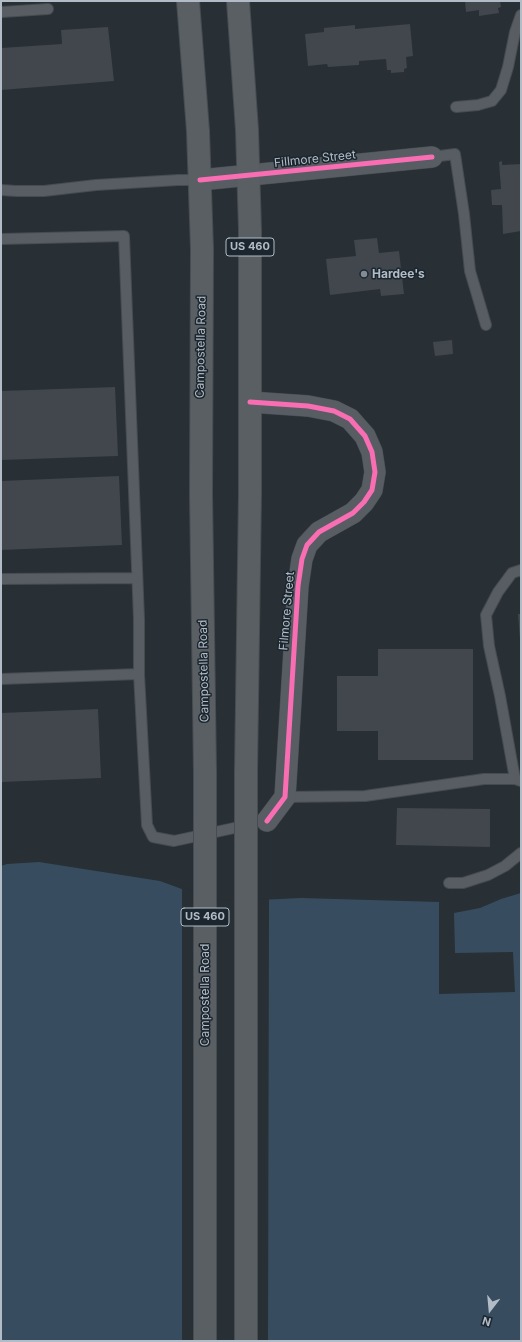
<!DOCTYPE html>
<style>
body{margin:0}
#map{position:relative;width:522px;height:1342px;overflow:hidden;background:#282f35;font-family:Inter,sans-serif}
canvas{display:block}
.frame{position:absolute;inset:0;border:2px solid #b2bcc6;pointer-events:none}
.north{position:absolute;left:470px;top:1290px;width:40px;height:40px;-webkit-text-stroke:3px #1c262f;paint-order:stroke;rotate:196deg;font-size:11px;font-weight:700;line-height:16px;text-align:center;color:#b2bcc6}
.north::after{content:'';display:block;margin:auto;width:14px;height:18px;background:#b2bcc6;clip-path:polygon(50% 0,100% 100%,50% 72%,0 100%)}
</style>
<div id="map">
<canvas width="522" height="1342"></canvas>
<div class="frame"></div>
<div class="north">N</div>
</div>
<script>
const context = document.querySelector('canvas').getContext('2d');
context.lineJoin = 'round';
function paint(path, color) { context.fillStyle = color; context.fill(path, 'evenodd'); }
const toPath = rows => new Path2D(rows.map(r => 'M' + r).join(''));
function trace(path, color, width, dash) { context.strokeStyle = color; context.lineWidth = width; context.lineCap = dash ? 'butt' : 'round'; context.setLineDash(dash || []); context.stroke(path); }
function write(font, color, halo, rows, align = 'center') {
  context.font = font + ' Inter,sans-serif'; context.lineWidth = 3; context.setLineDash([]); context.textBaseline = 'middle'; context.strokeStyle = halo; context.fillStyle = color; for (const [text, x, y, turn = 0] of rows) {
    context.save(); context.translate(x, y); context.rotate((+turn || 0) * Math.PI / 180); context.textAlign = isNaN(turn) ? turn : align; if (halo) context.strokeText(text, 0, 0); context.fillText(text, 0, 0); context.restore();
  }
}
const water = toPath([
 [39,862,160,881,217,902,301,898,439,902,439,994,515,992,513,952,455,953,454,913,480,908,501,899,521,893,521,1341,1,1341,1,866,7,864]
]);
const pier = toPath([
 [182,887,218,900,269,898,268,1341,182,1341]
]);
const building = toPath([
 [465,1,500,1,501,7,498,8,499,13,479,16,479,10,466,12],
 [410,24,413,56,406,57,407,68,404,69,404,72,391,73,391,70,387,70,386,59,359,61,359,65,328,67,327,64,308,66,305,34,324,32,324,28,355,25,355,29],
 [108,27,114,81,1,90,1,48,62,44,61,30],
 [502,161,502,165,521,164,521,231,503,234,502,205,492,205,491,190,501,189,499,162],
 [377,238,379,253,399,251,404,294,381,296,380,289,330,295,326,259,356,256,354,240],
 [452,340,453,354,435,356,433,342],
 [115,387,118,456,1,460,1,391],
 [119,476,122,545,1,550,1,481],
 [518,614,521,614,521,640,520,640],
 [378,649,473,649,473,760,378,760,378,731,337,731,337,676,378,676],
 [98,709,101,778,1,782,1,713],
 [397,808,490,809,490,847,396,845]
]);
const service = toPath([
 [2,12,48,9],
 [456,107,478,105,492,101,501,90,508,67,515,32,521,15],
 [432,157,455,154,464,214,470,271,486,325],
 [1,190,16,191,44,191,96,185,178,180,200,180],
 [1,239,124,236,139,619,139,674],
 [1,579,137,578],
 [1,679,139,674,147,825,153,837,174,841,248,825],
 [515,779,500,696,489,646,486,615,498,592,512,573,521,570],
 [285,797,365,796,484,779,515,779,521,781],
 [449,883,463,883,488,875,505,866,521,853]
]);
const minor = toPath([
 [200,180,432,157],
 [250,402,308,406,334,411,350,419,365,436,372,452,375,472,372,490,364,502,353,513,319,532,307,545,302,559,298,586,285,797,267,821]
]);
const primary = toPath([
 [188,1,198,131,202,249,201,493],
 [238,1,247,130,250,230,250,493]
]);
const primaryBridge = toPath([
 [201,493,205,772,205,1341],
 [246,1341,246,772,250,493]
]);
const cycleway = toPath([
 [200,180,432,157],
 [250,402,308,406,334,411,350,419,365,436,372,452,375,472,372,490,364,502,353,513,319,532,307,545,302,559,298,586,285,797,267,821]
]);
const markers = [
 [364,274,4,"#828b93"]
];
const shields = [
 [250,247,48],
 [205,917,48]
];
const shieldNames = [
 ["US 460",250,247],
 ["US 460",205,917]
];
const streetNames = [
 ["Fillmore Street",315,159,-6],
 ["Campostella Road",201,347,-89],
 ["Filmore Street",287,611,-85],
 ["Campostella Road",204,671,-91],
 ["Campostella Road",205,995,-90]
];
const poiNames = [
 ["Hardee's",372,274]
];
paint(water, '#374d5f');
paint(pier, '#282f35');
paint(building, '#41474d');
trace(service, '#464b50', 12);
trace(minor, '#464b50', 22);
trace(primary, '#464c52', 24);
trace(service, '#575d63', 10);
trace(minor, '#575d63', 21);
trace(primary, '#5a5f64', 22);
trace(primaryBridge, '#464c52', 24, []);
trace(primaryBridge, '#5a5f64', 22);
trace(cycleway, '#f96db3', 5);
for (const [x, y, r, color] of markers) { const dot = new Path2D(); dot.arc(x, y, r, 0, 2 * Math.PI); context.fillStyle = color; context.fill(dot); trace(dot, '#1c262f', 1.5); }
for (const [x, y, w] of shields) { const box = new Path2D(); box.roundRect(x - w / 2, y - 9, w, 18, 3); context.fillStyle = '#1c262f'; context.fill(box); trace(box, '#b2bcc6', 1); }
write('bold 11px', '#b2bcc6', null, shieldNames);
write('12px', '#b2bcc6', '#1c262f', streetNames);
write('bold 12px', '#b2bcc6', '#1c262f', poiNames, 'left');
</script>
